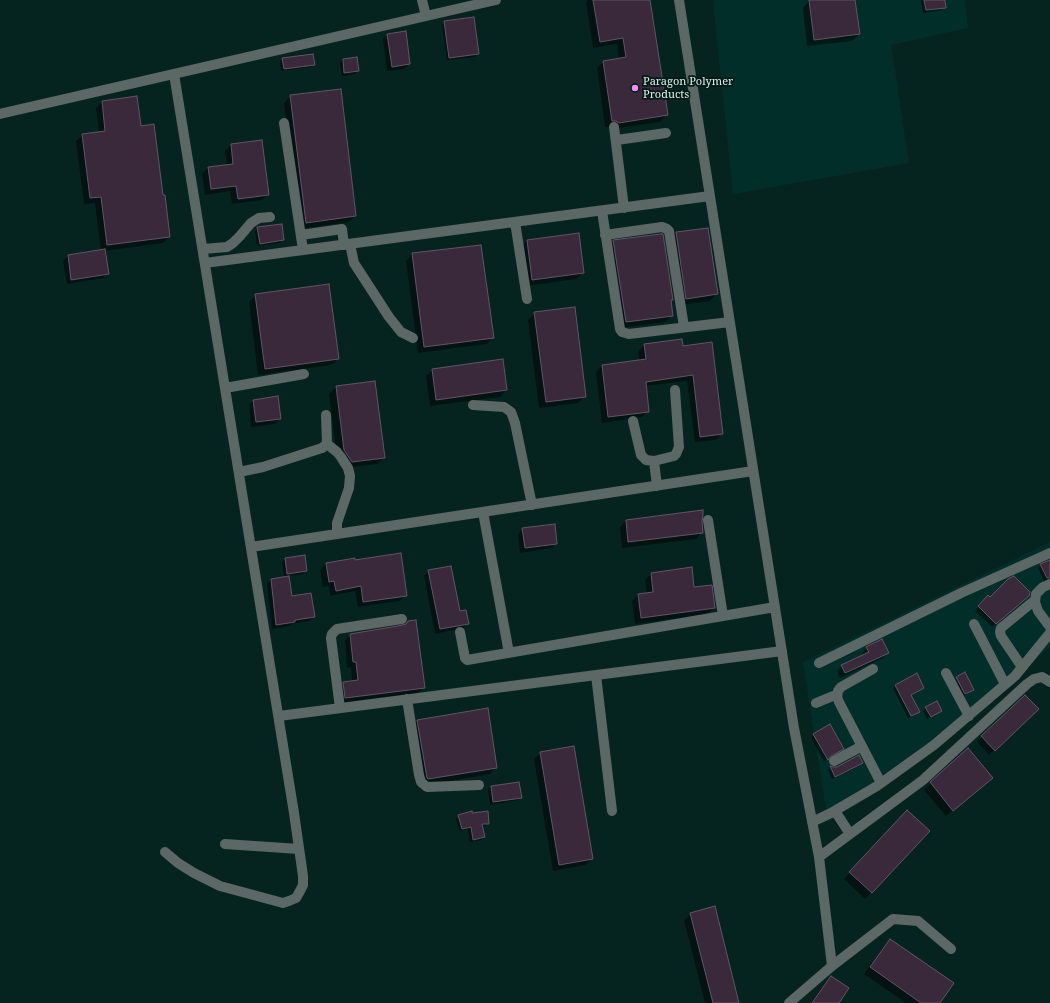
<!DOCTYPE html>
<style>
body{margin:0}
canvas{display:block;background:#052420}
</style>
<canvas width="1050" height="1003"></canvas>
<script>
const context = document.querySelector('canvas').getContext('2d');
context.lineJoin = 'round';
function paint(path, color) { context.fillStyle = color; context.fill(path, 'evenodd'); }
const toPath = rows => new Path2D(rows.map(r => 'M' + r).join(''));
function trace(path, color, width, dash) { context.strokeStyle = color; context.lineWidth = width; context.lineCap = dash ? 'butt' : 'round'; context.setLineDash(dash || []); context.stroke(path); }
function write(font, color, halo, rows, align = 'center') {
  context.font = font + ' "Noto Serif",serif'; context.lineWidth = 3.5; context.setLineDash([]); context.textBaseline = 'middle'; context.strokeStyle = halo; context.fillStyle = color; for (const [text, x, y, turn = 0] of rows) {
    context.save(); context.translate(x, y); context.rotate((+turn || 0) * Math.PI / 180); context.textAlign = isNaN(turn) ? turn : align; if (halo) context.strokeText(text, 0, 0); context.fillText(text, 0, 0); context.restore();
  }
}
const built = toPath([
 [713,0,965,0,968,28,891,45,909,163,733,194],
 [1050,542,1050,646,990,705,905,772,828,822,803,662]
]);
const shadow = toPath([
 [588,0,649,0,666,115,660,122,612,129,609,127,605,127,597,68,603,62,619,59,617,44,593,48,586,2],
 [818,0,854,0,859,34,852,41,807,46,803,8,809,1],
 [921,0,944,0,945,7,942,10,923,13],
 [445,22,478,54,475,57,447,60,442,25],
 [388,35,409,64,404,69,387,71,383,39],
 [283,59,314,64,311,67,281,71,280,62],
 [343,60,358,71,355,74,342,76,340,63],
 [291,96,355,216,349,222,300,229,284,103],
 [102,102,140,127,162,196,169,237,163,243,104,251,108,273,103,278,67,284,63,261,68,256,101,251,95,203,84,204,76,141,83,135,99,133,96,108],
 [231,145,268,194,262,200,232,204,230,191,205,195,202,174,208,168,227,166,225,151],
 [258,228,283,240,280,243,257,246,255,231],
 [676,233,716,294,710,301,680,305,670,240],
 [527,241,583,273,576,279,526,286,521,247],
 [614,241,672,300,670,302,672,315,666,322,619,328,607,248],
 [412,254,493,337,487,344,418,353,406,261],
 [256,295,338,359,331,365,258,375,249,302],
 [535,313,585,396,578,403,539,408,528,320],
 [645,345,682,347,722,433,716,440,695,442,687,381,645,386,648,411,642,417,602,423,596,372,602,366,640,361,638,351],
 [433,370,506,390,500,397,430,406,426,376],
 [374,382,384,458,377,464,345,468,337,457,329,394,336,387],
 [253,400,280,419,275,424,251,427,249,405],
 [626,521,701,521,702,532,696,539,622,548,620,527],
 [523,529,556,544,552,548,520,553,518,534],
 [285,559,305,571,302,574,284,576,282,562],
 [354,559,354,561,406,595,400,601,358,607,355,591,330,596,329,586,323,587,320,570,326,564],
 [1050,561,1050,579,1044,581,1038,568,1041,565],
 [429,571,468,623,463,628,435,634,424,576],
 [651,574,693,588,714,608,708,614,635,624,632,601,638,595,647,594,645,580],
 [271,580,291,598,314,617,309,621,292,624,290,626,272,629,267,584],
 [988,597,990,599,1024,600,992,627,975,611],
 [351,634,424,688,417,694,340,704,338,689,344,683,352,681,351,667,347,668,345,641],
 [867,648,887,653,883,658,840,678,837,671,842,666,864,656,862,653],
 [965,674,973,690,962,697,953,681],
 [896,685,923,688,911,696,919,711,916,714,908,718,893,688],
 [1025,696,1037,709,989,755,977,742],
 [926,708,941,711,927,719,923,711],
 [417,721,496,767,490,774,421,786,411,728],
 [814,734,828,757,824,762,811,737],
 [968,749,985,784,946,816,924,790],
 [541,753,592,859,585,865,553,871,534,759],
 [862,763,859,766,832,779,828,770,830,767,833,768],
 [491,787,521,797,518,800,490,805,488,790],
 [459,816,488,823,485,826,482,826,483,837,481,840,470,842,468,829,460,831,456,819],
 [900,818,872,892,865,899,844,879],
 [691,914,738,1003,705,1003,684,920],
 [890,940,938,1003,906,1003,864,974,884,946],
 [831,977,838,1003,811,1003,825,984]
]);
const building = toPath([
 [593,0,650,0,668,115,619,123,616,121,612,121,603,61,626,57,623,38,600,42,593,0],
 [809,0,855,0,860,34,814,40,809,0],
 [924,0,945,0,946,8,926,10,924,0],
 [474,17,479,54,449,58,444,21,474,17],
 [406,31,410,64,392,67,387,34,406,31],
 [313,54,315,65,284,69,282,58,313,54],
 [357,57,359,71,344,73,343,59,357,57],
 [341,89,356,216,306,223,290,95,341,89],
 [137,96,141,126,154,124,163,195,165,195,170,237,107,245,101,197,90,198,82,134,105,131,102,101,137,96],
 [262,140,269,195,238,199,236,186,211,189,208,167,233,164,231,144,262,140],
 [282,224,284,240,260,244,257,227,282,224],
 [708,228,718,294,686,299,676,232,708,228],
 [579,233,584,273,532,280,527,240,579,233],
 [661,234,663,234,673,300,671,300,673,316,626,322,613,240,661,234],
 [481,245,494,338,424,347,412,253,481,245],
 [105,249,109,274,71,280,68,255,105,249],
 [329,284,339,359,265,369,255,294,329,284],
 [575,307,586,397,546,402,534,312,575,307],
 [682,339,683,346,712,342,723,434,700,437,693,375,646,382,649,412,608,417,602,365,646,359,644,344,682,339],
 [503,359,507,390,436,400,432,369,503,359],
 [375,381,385,458,352,462,344,450,336,386,375,381],
 [278,396,281,419,256,422,253,400,278,396],
 [703,510,703,515,702,521,703,533,628,542,626,520,703,510],
 [555,524,557,544,525,548,522,528,555,524],
 [401,553,407,596,363,602,361,586,336,591,334,581,329,582,326,563,355,558,355,560,401,553],
 [305,555,307,571,287,574,285,558,305,555],
 [1050,560,1050,578,1047,578,1040,564,1050,560],
 [451,566,460,611,466,610,469,624,440,629,428,570,451,566],
 [692,567,694,587,712,585,715,608,641,618,638,594,653,592,651,573,692,567],
 [289,576,292,596,311,593,315,617,295,620,295,622,276,625,271,579,289,576],
 [1014,576,1030,592,1029,596,996,624,978,606,988,595,990,597,1008,579,1014,576],
 [416,620,425,688,345,698,343,682,358,680,356,662,353,662,350,634,398,626,406,624,408,621,416,620],
 [882,639,889,653,845,673,841,665,869,652,866,647,882,639],
 [965,672,974,690,965,694,956,677,965,672],
 [917,673,924,688,911,695,920,712,911,716,895,685,917,673],
 [1025,695,1039,709,995,751,981,736,1025,695],
 [937,701,942,711,931,717,925,707,937,701],
 [488,708,497,768,428,779,427,778,417,720,488,708],
 [830,724,844,749,831,756,828,760,813,734,830,724],
 [574,746,593,859,559,865,540,752,574,746],
 [968,748,993,778,953,811,930,782,968,748],
 [859,755,863,763,835,777,830,766,833,767,837,767,859,755],
 [519,782,522,798,493,802,491,786,519,782],
 [907,810,930,831,872,893,849,872,907,810],
 [472,811,472,813,488,811,489,824,482,824,485,837,473,840,471,827,462,829,458,815,472,811],
 [715,906,739,1003,713,1003,690,913,715,906],
 [890,939,954,983,940,1003,921,1003,870,967,890,939],
 [831,976,849,988,839,1003,812,1003,831,976]
]);
const minor = toPath([
 [422,0,426,16],
 [679,0,794,728,819,857,832,966,789,1003],
 [0,114,496,0],
 [284,123,303,250],
 [614,127,624,208],
 [617,140,666,133],
 [602,211,620,329,622,332,629,334,730,322],
 [515,222,527,299],
 [301,235,342,229,344,245],
 [605,235,662,227,667,229,669,231,684,327],
 [350,244,354,263,389,317,401,332,413,338],
 [203,249,227,247,233,243,240,236,251,223,259,218,270,217],
 [205,263,710,196],
 [225,388,304,374],
 [473,405,504,407,511,412,515,423,532,505],
 [633,421,641,455,646,460,654,461,657,486],
 [327,444,337,452,341,457,348,468,350,476,349,488,337,523,337,534],
 [654,461,674,456,676,454,679,447,675,390],
 [239,472,263,467,322,448,327,444,326,415],
 [483,512,509,653],
 [708,520,723,616],
 [251,547,753,471],
 [1050,584,1043,587,1036,594,1035,602,1038,611,1050,627],
 [974,624,1005,684],
 [460,632,465,658,467,660,775,607],
 [819,663,961,593,1050,553],
 [1022,667,1001,636,1000,632,1001,628,1035,600],
 [873,669,841,687,838,691,837,697,839,702,881,783],
 [946,673,969,716],
 [596,675,612,811],
 [407,699,419,775,421,782,427,787,479,785],
 [816,703,833,696,837,697],
 [340,708,331,638,332,634,337,629,402,619],
 [279,716,782,651],
 [834,761,862,746],
 [835,811,850,834],
 [812,822,831,813,877,786,934,745,1015,676,1050,633],
 [225,844,299,849],
 [165,852,178,863,194,873,220,886,283,903,289,901,296,898,300,891,303,885,303,876,294,813,174,74],
 [819,857,923,780,1027,684,1034,679,1042,677,1050,682],
 [832,966,893,919,918,921,951,949]
]);
const markers = [
 [635,88,4,"#ed8cf9"]
];
const poiNames = [
 ["Paragon Polymer",643,82],
 ["Products",643,95]
];
paint(built, '#022e29');
paint(shadow, '#0007');
paint(building, '#39293b');
trace(building, '#645366', 1);
trace(minor, '#5b6865', 10);
for (const [x, y, r, color] of markers) { const dot = new Path2D(); dot.arc(x, y, r, 0, 2 * Math.PI); context.fillStyle = color; context.fill(dot); trace(dot, '#001a16', 1.5); }
write('11px', '#deefeb', '#001a16', poiNames, 'left');
</script>
